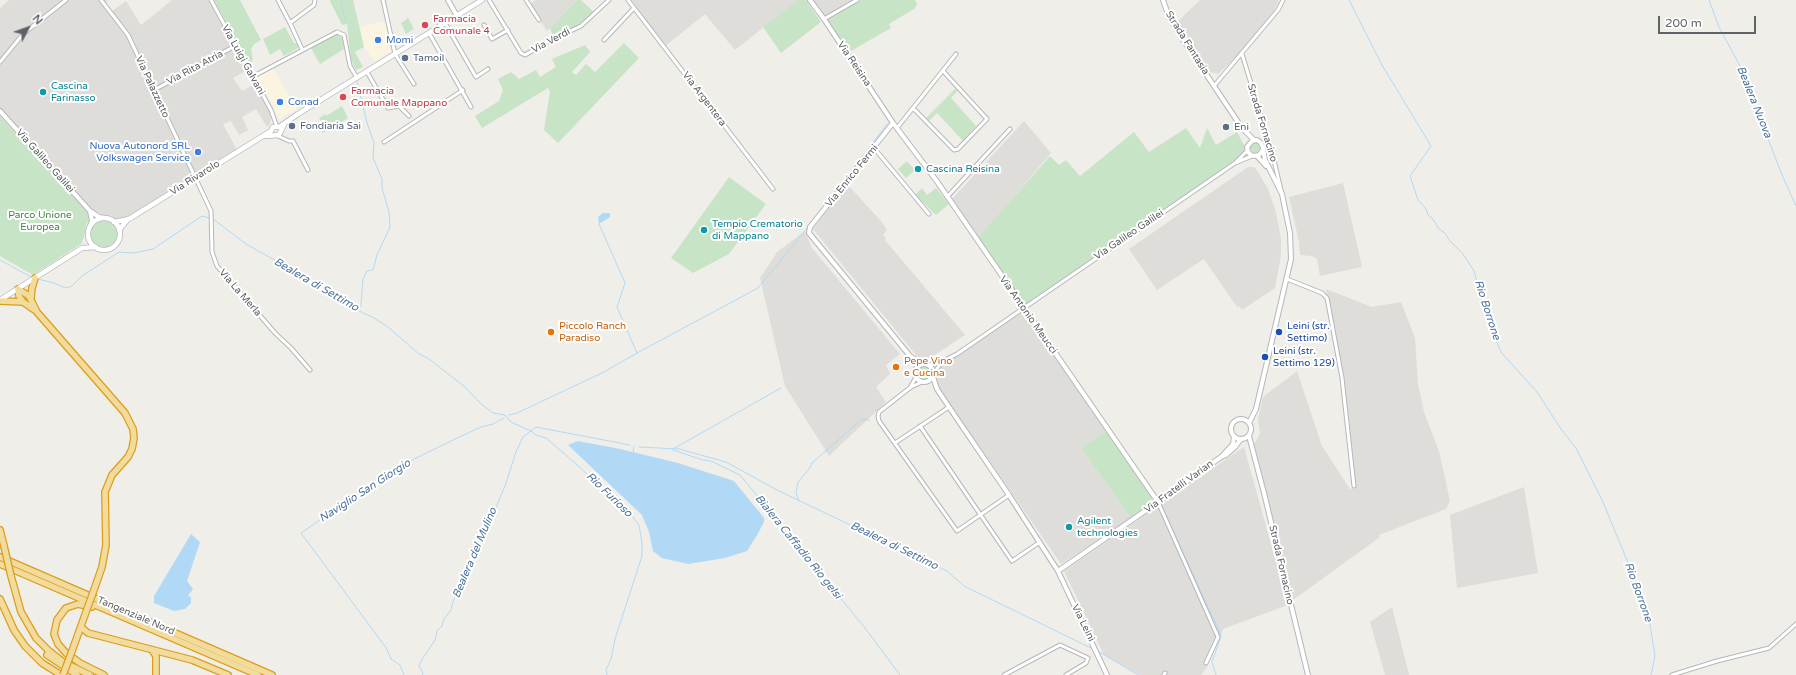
<!DOCTYPE html>
<meta charset="utf-8">
<style>
body{margin:0}
#map{position:relative;width:1796px;height:675px;overflow:hidden;background:#efeee8;font-family:"Varela Round",sans-serif}
canvas{display:block}
.north{position:absolute;left:8px;top:8px;width:40px;height:40px;-webkit-text-stroke:3px #fff;paint-order:stroke;rotate:49deg;font-size:11px;font-weight:700;line-height:16px;text-align:center;color:#5f6266}
.north::after{content:'';display:block;margin:auto;width:14px;height:18px;background:#5f6266;clip-path:polygon(50% 0,100% 100%,50% 72%,0 100%)}
.scale{position:absolute;left:1658px;top:16px;width:98px;height:18px;box-sizing:border-box;border:2px solid #5f6266;border-top:0;padding-left:5px;font-size:12px;line-height:14px;white-space:nowrap;color:#5f6266;-webkit-text-stroke:3px #fff;paint-order:stroke}
</style>
<div id="map">
<canvas width="1796" height="675"></canvas>
<div class="north">N</div>
<div class="scale">200 m</div>
</div>
<script>
const context = document.querySelector('canvas').getContext('2d');
context.lineJoin = 'round';
function paint(path, color) { context.fillStyle = color; context.fill(path, 'evenodd'); }
const toPath = rows => new Path2D(rows.map(r => 'M' + r).join(''));
function trace(path, color, width, dash) { context.strokeStyle = color; context.lineWidth = width; context.lineCap = dash ? 'butt' : 'round'; context.setLineDash(dash || []); context.stroke(path); }
function write(font, color, halo, rows, align = 'center') {
  context.font = font + ' "Varela Round",sans-serif'; context.lineWidth = 4; context.setLineDash([]); context.textBaseline = 'middle'; context.strokeStyle = halo; context.fillStyle = color; for (const [text, x, y, turn = 0] of rows) {
    context.save(); context.translate(x, y); context.rotate((+turn || 0) * Math.PI / 180); context.textAlign = isNaN(turn) ? turn : align; if (halo) context.strokeText(text, 0, 0); context.fillText(text, 0, 0); context.restore();
  }
}
const commercial = toPath([
 [386,21,393,50,374,61,364,47,360,27],
 [273,68,297,109,279,119,259,79,259,75]
]);
const industrial = toPath([
 [9,0,108,0,106,2,112,11,126,1,141,25,172,0,208,0,247,70,233,78,242,91,255,84,269,109,271,118,270,124,267,127,256,109,242,117,248,130,239,135,231,121,223,124,237,150,126,219,117,220,105,216,92,209,0,108,0,8],
 [536,0,577,0,547,31,530,4],
 [632,0,798,0,735,50,705,14,664,47],
 [810,0,861,0,827,20],
 [1200,0,1279,0,1274,11,1238,55,1218,74,1210,72,1176,23],
 [1024,121,1051,153,979,238,952,199],
 [1248,167,1254,167,1258,172,1268,189,1276,212,1281,239,1281,256,1275,288,1242,310,1239,306,1237,307,1204,259,1157,290,1129,249],
 [1343,183,1362,267,1320,276,1317,259,1312,256,1300,255,1299,242,1289,197],
 [847,184,881,221,887,230,883,234,886,239,885,240,965,335,927,360,921,361,813,229],
 [805,231,812,248,900,354,886,365,890,374,876,387,886,402,829,456,785,386,760,278,777,252],
 [1326,289,1372,307,1401,302,1415,338,1418,384,1424,412,1439,451,1450,501,1446,509,1379,535,1380,537,1293,600,1254,444,1260,434,1258,419,1263,397,1297,371,1322,446,1350,489,1354,488,1342,378],
 [1023,307,1106,431,1081,448,1131,518,1061,564,935,382,934,373,936,368,941,362,949,359],
 [1244,447,1288,605,1223,629,1207,667,1201,675,1140,675,1104,655,1064,571],
 [1524,487,1538,573,1457,588,1450,515],
 [1392,607,1409,675,1385,675,1370,622]
]);
const green = toPath([
 [214,0,240,0,261,40,254,44,251,49,253,59,250,64],
 [331,0,353,0,364,47,355,52,363,67,356,70,351,60,347,24,342,25,330,1],
 [577,0,581,0,594,12,576,27,553,37,550,28],
 [798,0,806,0,821,22,781,53,763,27],
 [861,0,915,0,917,4,914,9,889,24,891,28,849,52,827,20],
 [408,18,414,29,406,34,401,23],
 [285,27,294,43,298,44,298,48,284,56,280,49,270,55,263,39],
 [337,34,342,38,344,49,320,64,311,48],
 [624,43,639,58,558,143,544,130,550,91,548,88,482,128,475,116,499,101,503,90,498,79,511,72,519,79,536,70,540,77,556,67,552,59,585,45,590,52,572,72,576,75,586,64,595,72],
 [956,88,958,90,951,98,976,126,963,141,937,113,929,121,926,118],
 [342,106,348,118,323,133,318,125,322,123,319,118,325,114,326,116],
 [0,116,88,213,89,221,86,225,84,237,81,244,33,275,0,256],
 [1186,128,1200,148,1207,128,1216,145,1237,132,1247,151,1233,162,1023,307,976,240,1050,156,1059,165,1066,160,1080,176,1134,132,1149,152],
 '1250 148a5 5 0 1 1 10 0a5 5 0 1 1-10 0Z',
 [907,161,915,170,906,178,898,169],
 [729,177,766,204,729,254,693,273,671,258],
 [922,188,927,195,936,188,949,204,936,215,915,195],
 '91 234a13 13 0 1 1 26 0a13 13 0 1 1-26 0Z',
 '917 373a7 7 0 1 1 14 0a7 7 0 1 1-14 0Z',
 [1106,431,1152,498,1150,504,1131,518,1081,448]
]);
const water = toPath([
 [603,213,610,213,610,217,599,224,598,217],
 [578,441,620,449,678,463,734,481,764,518,764,522,756,537,747,551,725,558,688,564,662,558,653,551,649,532,642,515,568,445],
 [191,534,200,542,187,581,193,589,188,596,191,597,191,603,185,609,174,611,154,603,154,596]
]);
const stream = toPath([
 [341,0,345,19],
 [1349,0,1382,65,1431,146,1410,176,1418,200,1426,209,1428,215,1432,218,1439,229,1445,233,1449,240,1463,254,1474,271,1487,319,1501,352,1537,392,1561,429,1576,448,1603,502,1640,592,1649,619,1655,656,1651,675],
 [1709,0,1719,27,1740,66,1782,175,1796,206],
 [357,82,367,123,374,143,373,158,382,179,382,188,389,212,390,227,377,255,373,270,367,271,363,279,361,305,359,311],
 [818,214,887,124],
 [213,219,246,244,319,285,343,301,363,313,374,318,388,327,419,354,429,359,465,387,481,404,493,413,505,415,511,422,531,431,536,427,630,445],
 [0,260,31,277],
 [38,279,54,283,66,288,72,286,82,276,119,252,134,253,153,249,202,216,210,218],
 [637,353,758,288,808,227],
 [509,415,517,413,602,373,637,353,617,307,625,283,599,224],
 [639,447,679,449,726,462,777,490,947,571,964,586,1093,649],
 [673,449,781,388],
 [673,450,703,460,711,461,740,475,865,628,900,675],
 [633,452,634,446],
 [799,501,796,492,798,482,809,469,812,463,862,419,869,420],
 [1166,515,1220,633,1221,636,1212,662,1216,675],
 [1098,651,1138,675],
 [404,675,400,665,391,659,387,649,301,533,369,486,405,467,406,463,453,440,481,427,493,424,504,418],
 [422,675,423,673,419,666,421,661,435,640,437,631,442,626,444,619,451,610,453,601,462,585,483,538,505,486,516,452,523,437,531,431,536,435,546,438,567,456,626,509,639,525,642,543,642,556,615,639,611,659,606,670,607,675]
]);
const minor = toPath([
 [101,0,128,35,211,211,212,252,217,266,275,333,291,348,310,370],
 [211,0,271,110,277,127],
 [278,0,290,23],
 [383,0,395,54,414,84],
 [489,0,521,53,525,55,551,40,581,26,609,0],
 [526,0,539,20],
 [628,0,773,189],
 [824,19,857,0],
 [445,23,476,77,488,69],
 [484,25,492,39,508,30],
 [429,33,471,107],
 [604,40,634,8],
 [302,49,290,23,314,5,315,0],
 [1242,54,1272,152,1281,190],
 [0,62,23,34,66,0],
 [367,72,388,108,399,106,409,116],
 [252,77,337,32,344,35,350,66,357,78],
 [1214,86,1278,10,1283,0],
 [154,90,235,46],
 [913,109,916,111,954,150,958,149,987,119,943,71],
 [897,128,956,54],
 [278,136,289,141,293,141,308,170],
 [384,142,463,90],
 [874,148,929,214],
 [1235,163,1252,156],
 [947,197,1010,129],
 [1287,279,1322,293,1327,298,1342,378,1354,486],
 [929,365,941,362,957,354,1235,163,1247,151],
 [934,373,941,363],
 [922,382,911,387,879,412,878,416,879,421,957,531,1009,495],
 [911,386,916,377],
 [920,426,1012,561,1040,542],
 [895,443,949,407],
 [1158,502,1218,637,1206,663],
 [1004,675,1060,645,1088,658,1086,663,1066,675],
 [1164,675,1165,673],
 [1672,675,1717,661,1769,648,1796,624]
]);
const tertiary = toPath([
 [448,0,457,16],
 [810,0,824,19,893,123,936,180,1158,502],
 [1163,0,1169,17,1182,38,1242,128,1254,140],
 [0,111,90,211,99,217,105,218],
 [893,123,810,227,809,233,910,356,922,364],
 [1257,156,1266,166],
 [90,211,92,221,90,227],
 '915 373a9 9 0 1 1 18 0a9 9 0 1 1-18 0Z',
 [933,377,937,389,949,407,1009,495,1058,571,1107,675],
 '1231 429a10 10 0 1 1 20 0a10 10 0 1 1-20 0Z',
 [1249,423,1256,409,1291,259,1290,233,1282,194,1265,160,1263,148,1261,143,1257,140,1252,141,1247,147,1248,152,1252,156,1259,155,1263,150],
 [1249,436,1264,493,1308,675],
 [1222,456,1233,444,1234,436],
 [1058,571,1158,502,1221,457,1226,455,1235,447,1241,439]
]);
const secondary = toPath([
 [279,127,298,114,482,0],
 [265,136,279,135,284,125],
 '88 234a16 16 0 1 1 32 0a16 16 0 1 1-32 0Z',
 [114,222,129,219,271,131,273,127,279,127],
 [119,230,128,219],
 [0,300,82,248,96,247]
]);
const motorway = toPath([
 [31,298,32,288,35,278],
 [0,301,23,302,36,311,125,413,133,429,134,438,132,449,128,457,112,475,105,492,106,545,102,567,95,587],
 [23,302,19,296,18,289,29,296,36,310],
 [0,530,4,546],
 [0,557,272,675],
 [0,564,258,675],
 [11,576,21,612,36,638,49,651,63,662,90,675],
 [0,599,14,630,25,646,42,663,61,675],
 [92,607,78,604,66,608,57,620,54,634,58,644,66,653,80,663,104,675],
 [81,627,88,633,192,660,228,675],
 [152,650,156,656,156,675],
 [72,651,86,612],
 [47,655,77,675]
]);
const motorwayBridge = toPath([
 [4,546,11,576],
 [86,612,95,587],
 [63,675,72,651]
]);
const markers = [
 [425,25,4,"#e0444e"],
 [378,40,4,"#3f7fe0"],
 [405,58,4,"#5c6f8a"],
 [43,92,4,"#0f9aa8"],
 [343,97,4,"#e0444e"],
 [280,102,4,"#3f7fe0"],
 [292,126,4,"#5c6f8a"],
 [1226,127,4,"#5c6f8a"],
 [198,152,4,"#3f7fe0"],
 [918,169,4,"#0f9aa8"],
 [704,230,4,"#0f9aa8"],
 [551,332,4,"#e8710a"],
 [1279,332,4,"#1a4fb4"],
 [1265,357,4,"#1a4fb4"],
 [896,367,4,"#e8710a"],
 [1069,527,4,"#0f9aa8"]
];
const healthNames = [
 ["Farmacia",433,19],
 ["Comunale 4",433,31],
 ["Farmacia",351,91],
 ["Comunale Mappano",351,103]
];
const shopNames = [
 ["Momi",386,40],
 ["Conad",288,102],
 ["Nuova Autonord SRL",190,146,"right"],
 ["Volkswagen Service",190,158,"right"]
];
const streetNames = [
 ["Via Verdi",551,41,-28],
 ["Strada Fantasia",1187,43,58],
 ["Via Luigi Galvani",243,60,61],
 ["Via Reisina",854,64,56],
 ["Via Rita Atria",195,68,-28],
 ["Via Palazzetto",152,87,65],
 ["Via Argentera",704,99,53],
 ["Strada Fornacino",1262,123,73],
 ["Via Galileo Galilei",45,161,48],
 ["Via Enrico Fermi",852,176,-51],
 ["Via Rivarolo",195,178,-32],
 ["Via Galileo Galilei",1129,235,-34],
 ["Via La Merla",240,293,49],
 ["Via Antonio Meucci",1028,315,55],
 ["Via Fratelli Varian",1179,487,-36],
 ["Strada Fornacino",1281,565,77],
 ["Tangenziale Nord",136,616,23],
 ["Via Leinì",1083,623,64]
];
const serviceNames = [
 ["Tamoil",413,58],
 ["Fondiaria Sai",300,126],
 ["Eni",1234,127]
];
const cultureNames = [
 ["Cascina",51,86],
 ["Farinasso",51,98],
 ["Cascina Reisina",926,169],
 ["Tempio Crematorio",712,224],
 ["di Mappano",712,236],
 ["Agilent",1077,521],
 ["technologies",1077,533]
];
const parkNames = [
 ["Parco Unione",40,215],
 ["Europea",40,227]
];
const foodNames = [
 ["Piccolo Ranch",559,326],
 ["Paradiso",559,338],
 ["Pepe Vino",904,361],
 ["e Cucina",904,373]
];
const transitNames = [
 ["Leini (str.",1287,326],
 ["Settimo)",1287,338],
 ["Leini (str.",1273,351],
 ["Settimo 129)",1273,363]
];
const waterNames = [
 ["Bealera Nuova",1754,102,68],
 ["Bealera di Settimo",316,285,30],
 ["Rio Borrone",1487,310,72],
 ["Naviglio San Giorgio",365,491,-33],
 ["Rio Furioso",609,495,44],
 ["Bealera di Settimo",894,546,26],
 ["Bialera Caffadio Rio gelsi",798,547,51],
 ["Bealera del Mulino",475,553,-67],
 ["Rio Borrone",1638,592,70]
];
paint(commercial, '#fbf4e1');
paint(industrial, '#deddda');
paint(green, '#c8e4c7');
paint(water, '#b1d9f6');
trace(stream, '#b1d9f6', 1);
trace(minor, '#b5b7ba', 5);
trace(tertiary, '#b5b7ba', 6);
trace(secondary, '#b4b6ba', 6);
trace(motorway, '#dd9e1a', 8);
trace(minor, '#fff', 3);
trace(tertiary, '#fff', 4);
trace(secondary, '#fff', 4.5);
trace(motorway, '#f1db9d', 5.5);
trace(motorwayBridge, '#dd9e1a', 8, []);
trace(motorwayBridge, '#f1db9d', 5.5);
for (const [x, y, r, color] of markers) { const dot = new Path2D(); dot.arc(x, y, r, 0, 2 * Math.PI); context.fillStyle = color; context.fill(dot); trace(dot, '#fff', 1.5); }
write('10px', '#be3a42', '#fff', healthNames, 'left');
write('10px', '#366cbe', '#fff', shopNames, 'left');
write('10px', '#5f6266', '#fff', streetNames);
write('10px', '#4e5e75', '#fff', serviceNames, 'left');
write('10px', '#0d838f', '#fff', cultureNames, 'left');
write('10px', '#408443', '#fff', parkNames);
write('10px', '#c56008', '#fff', foodNames, 'left');
write('10px', '#164399', '#fff', transitNames, 'left');
write('italic 11px', '#4c749e', '#fff', waterNames);
</script>
